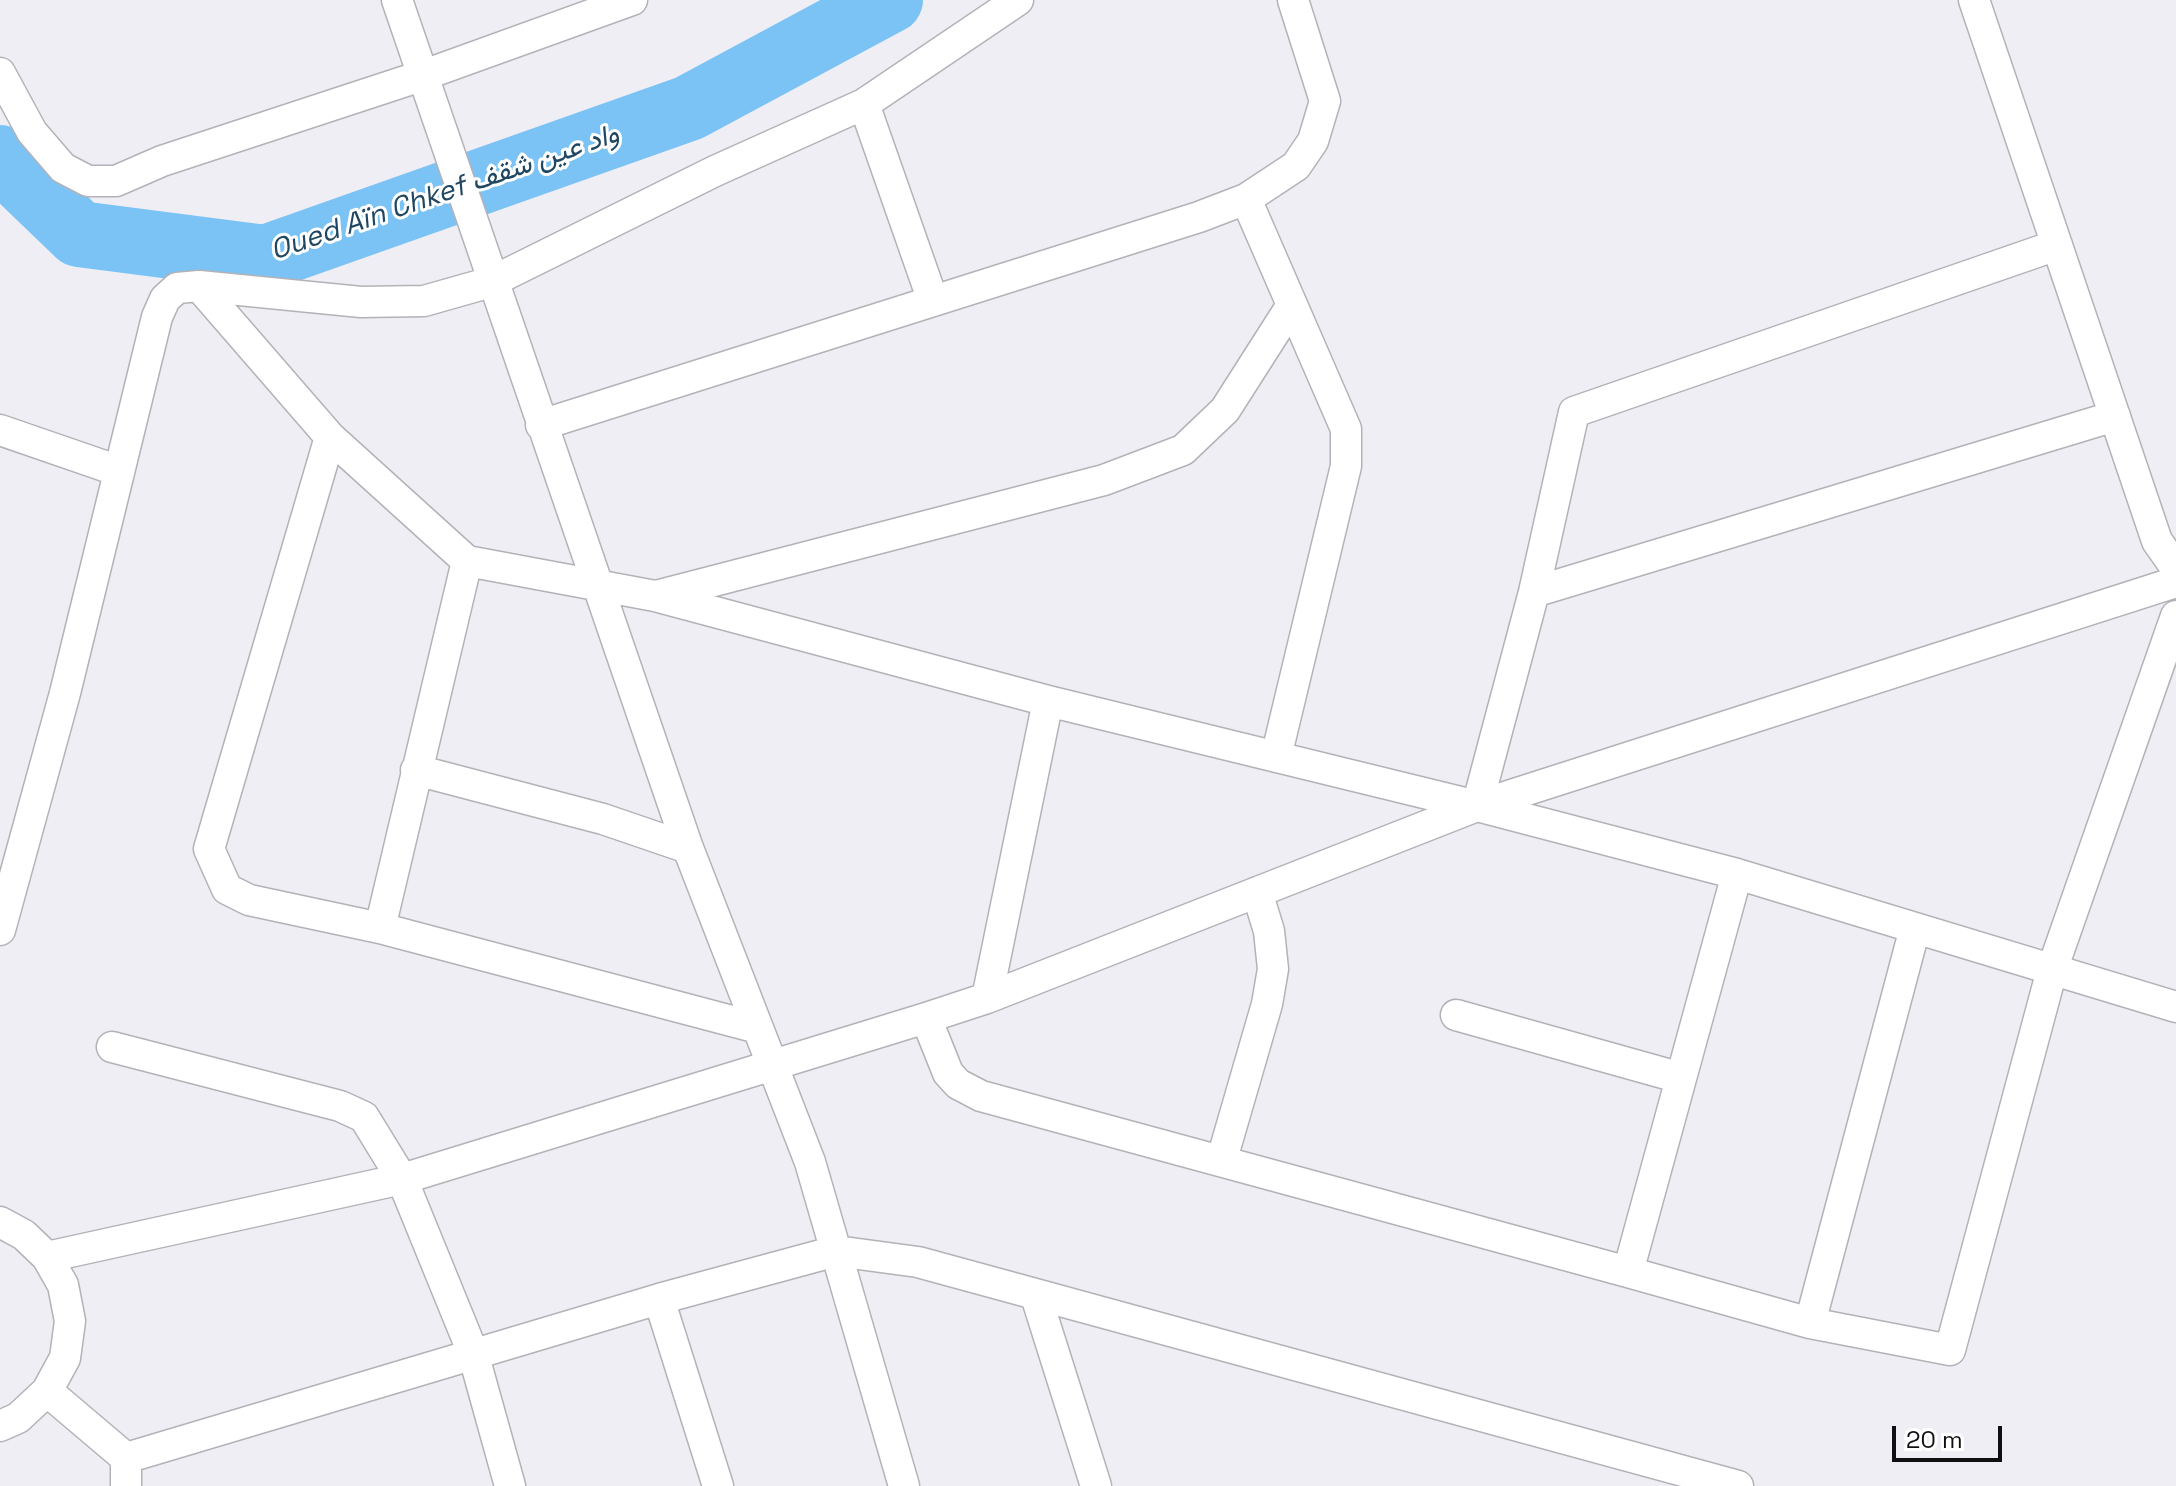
<!DOCTYPE html>
<meta charset="utf-8">
<style>
body{margin:0}
#map{position:relative;width:2176px;height:1486px;overflow:hidden;background:#f0eef5;font-family:"Space Grotesk",sans-serif}
canvas{display:block}
.scale{position:absolute;left:1892px;top:1426px;width:110px;height:36px;box-sizing:border-box;border:4px solid #101012;border-top:0;padding-left:10px;font-size:24px;line-height:28px;white-space:nowrap;color:#101012;-webkit-text-stroke:6px #fff;paint-order:stroke}
</style>
<div id="map">
<canvas width="2176" height="1486"></canvas>
<div class="scale">20 m</div>
</div>
<script>
const context = document.querySelector('canvas').getContext('2d');
context.lineJoin = 'round';
const toPath = rows => new Path2D(rows.map(r => 'M' + r).join(''));
function trace(path, color, width, dash) { context.strokeStyle = color; context.lineWidth = width; context.lineCap = dash ? 'butt' : 'round'; context.setLineDash(dash || []); context.stroke(path); }
function write(font, color, halo, rows, align = 'center') {
  context.font = font + ' "Space Grotesk",Vazirmatn,sans-serif'; context.lineWidth = 6; context.setLineDash([]); context.textBaseline = 'middle'; context.strokeStyle = halo; context.fillStyle = color; for (const [text, x, y, turn = 0] of rows) {
    context.save(); context.translate(x, y); context.rotate((+turn || 0) * Math.PI / 180); context.textAlign = isNaN(turn) ? turn : align; if (halo) context.strokeText(text, 0, 0); context.fillText(text, 0, 0); context.restore();
  }
}
const river = toPath([
 [0,158,79,234,265,258,689,108,890,0]
]);
const minor = toPath([
 [397,0,688,848,810,1162,904,1486],
 [1974,0,2157,541,2176,568],
 [0,73,32,132,63,168,88,181,116,181,162,161,424,75,632,0],
 [864,104,933,301],
 [1246,199,1346,429,1346,466,1276,757],
 [199,286,361,302,424,301,491,282,715,171,864,104,1018,0],
 [541,425,1199,217,1246,199,1296,166,1313,141,1325,101,1293,0],
 [0,430,119,471],
 [330,437,209,849,227,889,249,900,380,928,758,1028],
 [1534,592,2115,416],
 [656,596,1104,480,1183,450,1225,410,1292,305],
 [416,770,603,819,688,848],
 [1477,806,1534,592,1574,412,2057,245],
 [380,928,467,561],
 [0,930,65,693,157,317,165,299,177,288,199,286,330,437,467,561,655,596,1048,701,1477,806,1737,874,2176,1007],
 [987,998,1048,701],
 [1456,1015,1681,1078],
 [926,1018,948,1073,958,1084,981,1096,1628,1272,1737,874],
 [112,1047,340,1106,364,1117,402,1179,473,1353,510,1486],
 [1222,1159,1267,1004,1273,969,1269,931,1257,892],
 [0,1222,24,1235,47,1257,63,1285,70,1321,65,1358,47,1391,18,1418,0,1426],
 [47,1257,402,1179,926,1018,987,998,1477,806,2176,582],
 [1628,1272,1810,1323,1950,1350,2052,970,2176,616],
 [1036,1296,1096,1486],
 [659,1299,718,1486],
 [1810,1323,1915,928],
 [47,1391,126,1458,126,1486],
 [126,1458,659,1299,836,1251,918,1262,1738,1486]
]);
const waterNames = [
 ["Oued Aïn Chkef واد عين شقف",445,193,-19]
];
trace(river, '#7bc3f5', 66);
trace(minor, '#b3b2b8', 33);
trace(minor, '#fff', 30);
write('italic 28px', '#204761', '#fff', waterNames);
</script>
